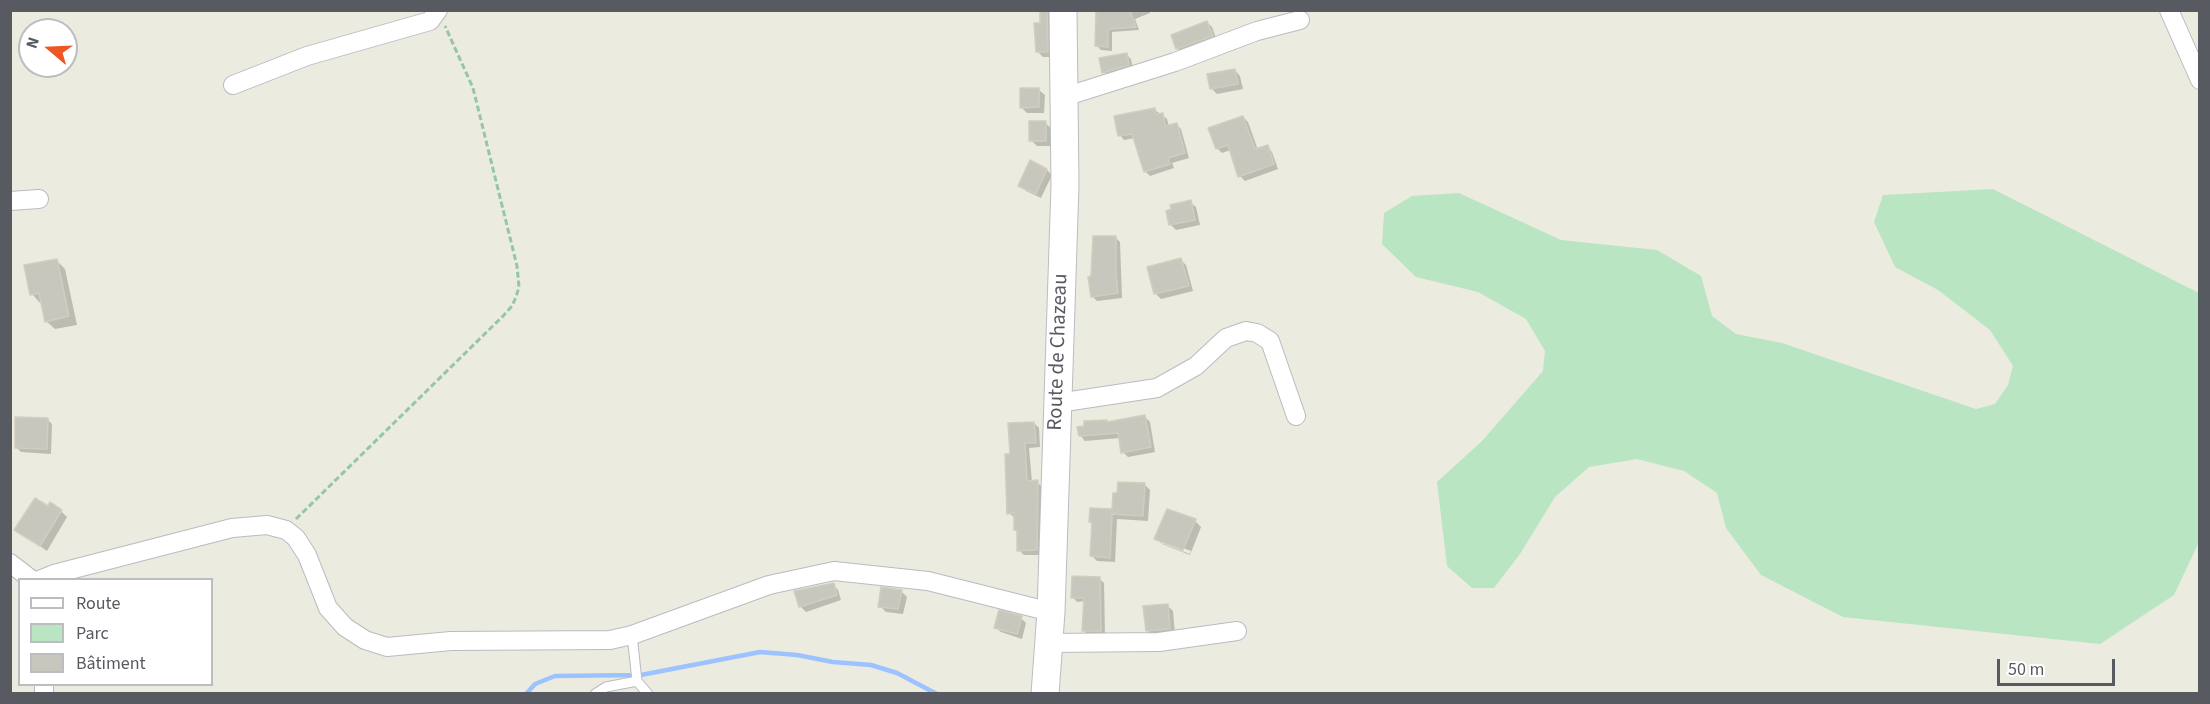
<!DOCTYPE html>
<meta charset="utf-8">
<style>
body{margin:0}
#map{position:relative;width:2210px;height:704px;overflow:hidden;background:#ecebdf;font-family:"Source Sans 3",sans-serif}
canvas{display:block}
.frame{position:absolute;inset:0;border:12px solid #585a61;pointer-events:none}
.legend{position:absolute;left:18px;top:578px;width:195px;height:108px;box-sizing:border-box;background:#fff;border:2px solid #bcbdc0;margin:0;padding:8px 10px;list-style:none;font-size:18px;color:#585a61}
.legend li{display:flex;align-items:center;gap:12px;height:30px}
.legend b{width:30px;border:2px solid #bcbdc0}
.north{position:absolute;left:18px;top:18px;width:60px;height:60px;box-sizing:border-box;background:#fff;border:2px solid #bcbdc0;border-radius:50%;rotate:289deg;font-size:16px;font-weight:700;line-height:24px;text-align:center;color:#585a61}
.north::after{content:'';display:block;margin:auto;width:21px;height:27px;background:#ec5725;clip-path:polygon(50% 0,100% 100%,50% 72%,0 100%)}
.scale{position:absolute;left:1997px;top:659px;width:118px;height:27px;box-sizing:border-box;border:3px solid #585a61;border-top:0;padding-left:8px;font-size:18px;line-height:21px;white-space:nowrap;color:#585a61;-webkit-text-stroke:4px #fff;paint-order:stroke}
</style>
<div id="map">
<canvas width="2210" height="704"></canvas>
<div class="frame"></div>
<ul class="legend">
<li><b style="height:8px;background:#fff"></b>Route</li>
<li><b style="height:16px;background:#bae5c2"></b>Parc</li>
<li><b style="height:16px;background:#c8c7be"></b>Bâtiment</li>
</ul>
<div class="north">N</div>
<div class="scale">50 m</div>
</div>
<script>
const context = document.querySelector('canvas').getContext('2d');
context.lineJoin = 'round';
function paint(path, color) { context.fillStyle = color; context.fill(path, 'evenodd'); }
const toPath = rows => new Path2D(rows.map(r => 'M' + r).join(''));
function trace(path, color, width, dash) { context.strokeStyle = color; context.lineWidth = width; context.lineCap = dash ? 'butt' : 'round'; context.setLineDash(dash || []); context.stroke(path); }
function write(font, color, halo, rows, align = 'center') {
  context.font = font + ' "Source Sans 3",sans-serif'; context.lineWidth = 4.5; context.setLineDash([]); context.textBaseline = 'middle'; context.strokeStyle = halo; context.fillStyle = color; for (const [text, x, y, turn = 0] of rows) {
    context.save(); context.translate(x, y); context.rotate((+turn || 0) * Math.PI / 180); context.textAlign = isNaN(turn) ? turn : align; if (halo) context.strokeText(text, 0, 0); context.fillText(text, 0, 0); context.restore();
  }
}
const green = toPath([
 [1993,189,2199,293,2199,542,2174,595,2100,644,1843,617,1761,575,1726,528,1717,493,1684,471,1637,459,1589,467,1555,497,1520,554,1494,588,1472,588,1447,566,1437,482,1482,441,1543,371,1545,351,1526,319,1478,292,1416,277,1382,244,1384,213,1412,196,1459,193,1561,240,1657,250,1701,276,1712,316,1736,334,1782,343,1976,409,1995,404,2008,385,2013,366,1990,330,1938,290,1895,267,1874,222,1883,195]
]);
const shadow = toPath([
 [1047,10,1051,15,1052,57,1043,57,1038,52,1042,24],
 [1098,10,1149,10,1150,13,1135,19,1139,30,1112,32,1112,51,1101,50,1097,46],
 [1207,22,1212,27,1217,41,1183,53,1178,49,1173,36],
 [1126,54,1131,59,1133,69,1108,77,1104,72],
 [1235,70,1240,76,1243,89,1217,94,1211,88],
 [1039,90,1045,95,1044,113,1027,113,1021,107],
 [1155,110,1167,119,1169,126,1176,124,1181,129,1189,158,1172,163,1174,168,1150,176,1145,171,1135,138,1124,140,1120,135],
 [1243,117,1248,122,1258,150,1267,146,1272,152,1278,169,1245,181,1240,176,1231,150,1222,153,1217,148],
 [1045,123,1052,129,1052,146,1037,146,1031,140],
 [1047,170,1052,175,1041,198,1026,191,1020,185],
 [1190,202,1196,207,1200,225,1176,230,1171,225,1168,212],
 [1115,237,1120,242,1122,298,1097,301,1092,296,1093,277],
 [56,260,65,269,77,325,55,329,46,321,42,302,40,303,32,294],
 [1181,260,1186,265,1193,291,1161,299,1156,294,1149,268],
 [1144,416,1150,422,1155,452,1128,457,1123,452,1120,438,1085,441,1080,435,1107,421,1108,423],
 [47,419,52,424,51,454,21,452,16,447],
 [1034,423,1039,428,1040,447,1029,448,1032,482,1037,482,1042,487,1042,555,1024,555,1019,550,1019,533,1015,530,1015,518,1009,513,1011,455],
 [1145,485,1150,490,1148,521,1117,519,1115,562,1097,561,1092,556,1113,510],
 [61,511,67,517,47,551,16,529],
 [1195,521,1201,527,1190,555,1162,544,1156,538],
 [1161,540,1191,551,1190,554,1161,543],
 [1099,578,1104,583,1105,635,1088,635,1084,631,1085,601,1077,602,1073,597],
 [833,584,838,590,841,600,806,612,800,606],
 [901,591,907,597,903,614,886,612,880,606],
 [1167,605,1173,611,1175,634,1153,636,1147,630],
 [1021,618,1026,623,1022,639,1001,632,995,627]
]);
const stream = toPath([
 [526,694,535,684,555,676,641,675,760,652,797,655,833,662,871,665,897,673,937,694]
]);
const building = toPath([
 [1040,10,1047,10,1048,52,1036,52,1034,23,1040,23,1040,10],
 [1096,10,1130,10,1136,27,1108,29,1108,47,1095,46,1096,10],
 [1207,21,1213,36,1176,49,1171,35,1207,21],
 [1127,53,1129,65,1102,73,1099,58,1127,53],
 [1235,69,1238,84,1210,89,1207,74,1235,69],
 [1020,88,1039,88,1039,107,1020,108,1020,88],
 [1155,108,1156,114,1163,113,1165,126,1177,123,1185,153,1168,158,1170,164,1144,172,1132,134,1118,136,1114,116,1155,108],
 [1243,116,1255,149,1268,145,1274,164,1238,177,1228,145,1216,149,1208,128,1243,116],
 [1029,121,1046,121,1046,141,1029,141,1029,121],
 [1030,160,1047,169,1036,194,1018,186,1030,160],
 [1191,200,1195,220,1169,225,1166,211,1171,209,1170,205,1191,200],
 [1093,236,1116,236,1116,274,1118,293,1091,297,1088,277,1091,276,1093,236],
 [1181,258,1189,286,1154,294,1147,267,1181,258],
 [57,259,69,316,45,322,39,293,30,295,24,265,57,259],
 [1145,415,1151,447,1121,453,1118,433,1079,436,1077,427,1084,426,1084,421,1107,420,1107,422,1145,415],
 [15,417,48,418,47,449,15,448,15,417],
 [1034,422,1036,443,1025,443,1027,481,1038,480,1037,550,1017,551,1017,530,1014,530,1014,513,1007,514,1005,454,1010,454,1008,423,1034,422],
 [1118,482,1145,483,1143,516,1112,514,1110,558,1090,556,1092,523,1089,522,1090,508,1112,509,1113,493,1117,493,1118,482],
 [35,498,48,506,50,502,62,510,40,546,14,530,35,498],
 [1167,509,1196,519,1183,550,1154,539,1167,509],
 [1072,576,1100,577,1101,631,1082,631,1084,598,1071,598,1072,576],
 [834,583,837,595,799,607,794,591,834,583],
 [881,587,902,590,898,609,878,607,881,587],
 [1168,604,1170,629,1146,631,1143,606,1168,604],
 [999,610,1022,616,1017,634,994,628,999,610]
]);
const path = toPath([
 [296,519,503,316,512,306,516,297,519,287,517,266,473,88,445,26]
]);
const service = toPath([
 [637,681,648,694],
 [595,694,606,687,637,681,632,635]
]);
const minor = toPath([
 [2169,10,2200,80],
 [233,85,307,56,430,21,438,10],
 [1064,97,1175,62,1257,31,1300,20],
 [10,201,39,199],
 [1058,403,1157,388,1196,366,1226,338,1246,331,1257,333,1270,341,1296,416],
 [10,563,32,580],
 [39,580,54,574,232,528,267,525,286,530,296,538,307,555,328,608,345,627,365,640,387,647,451,641,610,640,632,635,769,585,834,571,928,581,1051,612],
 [1049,643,1159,642,1237,631],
 [44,684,44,694]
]);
const secondary = toPath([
 [1045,694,1051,612,1065,185,1063,10]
]);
const streetNames = [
 ["Route de Chazeau",1059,352,-88]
];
paint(green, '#bae5c2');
paint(shadow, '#0003');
trace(stream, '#9cc2ff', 4.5);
paint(building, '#c8c7be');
trace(building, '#d0cebd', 1.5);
trace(service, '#babbc2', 11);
trace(minor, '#babbc2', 20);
trace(secondary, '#babcc4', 29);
trace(path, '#93c6aa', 3, [6, 3]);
trace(service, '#fff', 9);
trace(minor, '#fff', 18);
trace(secondary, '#fff', 27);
write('21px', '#585a61', '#fff', streetNames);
</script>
